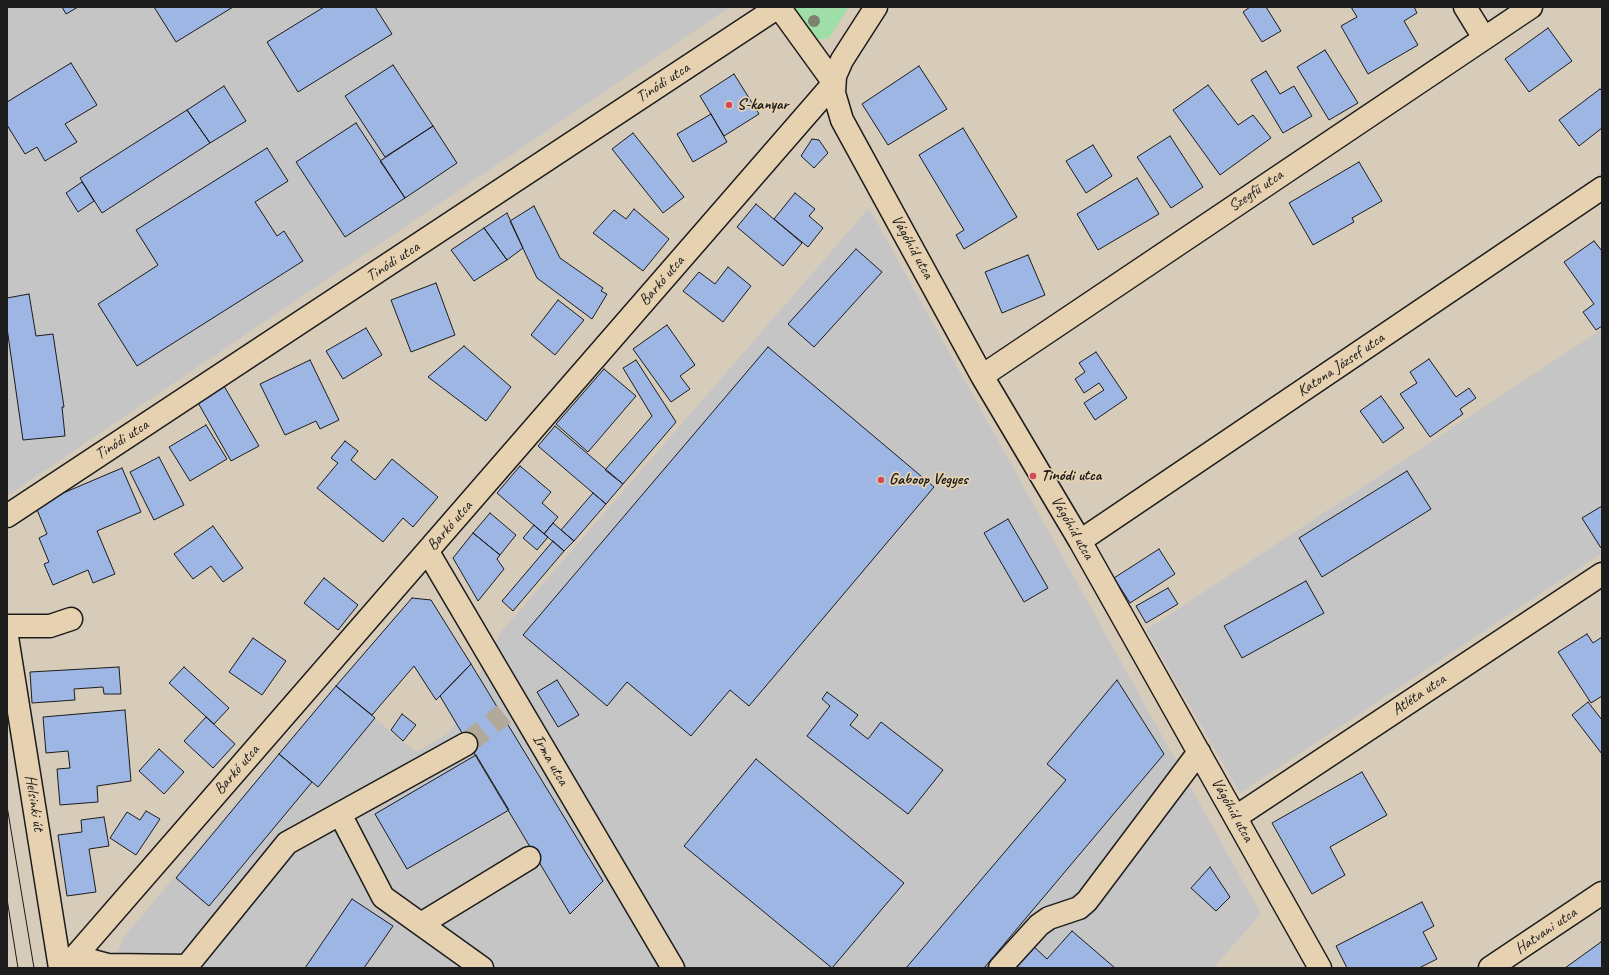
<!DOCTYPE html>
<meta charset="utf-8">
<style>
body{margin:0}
#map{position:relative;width:1609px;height:975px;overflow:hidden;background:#d7ccba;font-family:Caveat,sans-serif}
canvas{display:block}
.frame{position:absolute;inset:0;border:8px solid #1c1c1c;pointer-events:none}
</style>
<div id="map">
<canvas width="1609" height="975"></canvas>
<div class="frame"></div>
</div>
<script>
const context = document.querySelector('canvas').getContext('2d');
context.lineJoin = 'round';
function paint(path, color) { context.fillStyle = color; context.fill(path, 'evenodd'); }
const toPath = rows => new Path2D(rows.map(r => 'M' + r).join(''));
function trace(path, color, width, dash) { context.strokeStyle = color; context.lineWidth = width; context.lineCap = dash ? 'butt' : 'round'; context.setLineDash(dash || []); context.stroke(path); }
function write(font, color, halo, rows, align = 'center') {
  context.font = font + ' Caveat,sans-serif'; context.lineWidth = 3.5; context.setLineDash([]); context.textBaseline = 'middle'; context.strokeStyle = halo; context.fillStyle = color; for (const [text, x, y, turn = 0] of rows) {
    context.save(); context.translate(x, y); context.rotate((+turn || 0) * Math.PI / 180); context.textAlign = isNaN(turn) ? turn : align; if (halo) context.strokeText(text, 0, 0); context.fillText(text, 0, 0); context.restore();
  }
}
const built = toPath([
 [7,7,730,7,7,496],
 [869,208,1261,914,1213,968,110,968,124,937,335,686,416,752,449,733,501,632],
 [1602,329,1602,553,1240,793,1146,630]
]);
const green = toPath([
 [796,7,849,7,828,39,813,39,794,15]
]);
const building = toPath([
 [62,7,78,7,66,14,62,7],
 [154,7,233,7,176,42,154,7],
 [324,7,375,7,392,34,298,92,267,42,324,7],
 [1250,7,1266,7,1281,31,1262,42,1243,12,1250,7],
 [1351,7,1414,7,1417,13,1404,21,1418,45,1368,74,1341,26,1357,17,1351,7],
 [1548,28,1572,61,1529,92,1505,59,1548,28],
 [1325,50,1358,103,1329,120,1297,67,1325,50],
 [71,63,97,105,65,124,77,142,45,161,37,147,25,154,7,125,7,102,71,63],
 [393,65,433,126,385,157,345,96,393,65],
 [919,66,947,109,888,145,862,104,919,66],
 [1266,71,1280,94,1294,86,1312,116,1283,133,1251,80,1266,71],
 [734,74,759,114,724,136,700,96,734,74],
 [1208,85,1238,125,1253,115,1271,138,1220,175,1173,110,1208,85],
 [224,86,246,121,210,143,187,110,224,86],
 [1600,89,1602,91,1602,128,1579,146,1559,120,1600,89],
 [187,110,210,143,102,213,80,178,187,110],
 [711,114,727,142,693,162,677,134,711,114],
 [356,123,405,198,345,237,296,162,356,123],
 [433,126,457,163,405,198,380,161,433,126],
 [963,128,1017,217,964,249,956,235,964,230,919,155,963,128],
 [633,133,684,197,663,213,612,149,633,133],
 [1170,136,1203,187,1171,208,1137,157,1170,136],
 [812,139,819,140,828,153,814,168,801,156,812,139],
 [1093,145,1112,176,1086,193,1066,161,1093,145],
 [267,148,288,181,255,202,277,236,284,231,303,261,137,366,98,304,158,265,136,230,267,148],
 [1359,162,1382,201,1352,218,1354,222,1313,245,1289,203,1359,162],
 [1137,178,1159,214,1098,250,1077,214,1137,178],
 [82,182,94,201,78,212,66,193,82,182],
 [795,193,815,209,809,216,823,228,808,247,774,219,795,193],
 [756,204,802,243,783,266,737,227,756,204],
 [534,206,560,258,603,288,601,291,607,294,592,319,537,278,510,221,534,206],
 [634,209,669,239,643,271,593,233,614,210,626,219,634,209],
 [507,213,523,248,507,260,484,228,507,213],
 [484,228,507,260,474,281,451,250,484,228],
 [1594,241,1602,251,1602,326,1596,330,1583,312,1594,304,1564,262,1594,241],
 [856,249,882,272,814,347,788,324,856,249],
 [1028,255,1045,295,1002,313,985,272,1028,255],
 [728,267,751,286,723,322,683,291,699,272,715,284,728,267],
 [436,283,455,335,411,352,391,300,436,283],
 [29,294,36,336,53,334,64,407,62,407,65,436,23,440,7,328,7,298,29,294],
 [558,300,584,320,555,355,531,335,558,300],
 [667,325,695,365,680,376,690,389,671,402,633,349,667,325],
 [366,328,382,355,343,379,326,351,366,328],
 [464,346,511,387,486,421,428,377,464,346],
 [768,347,934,487,749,706,730,690,691,736,627,682,607,706,523,635,768,347],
 [1096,352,1127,398,1095,420,1084,403,1104,390,1099,383,1084,393,1075,379,1085,372,1079,363,1096,352],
 [1429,359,1456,397,1469,388,1476,398,1460,409,1463,414,1430,437,1400,394,1417,383,1410,372,1429,359],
 [310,360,339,420,320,429,316,421,285,435,260,384,310,360],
 [636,360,676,422,623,484,605,470,652,416,623,368,636,360],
 [604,369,636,396,588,452,556,424,604,369],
 [224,386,259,446,231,461,197,401,224,386],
 [1381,396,1404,428,1383,443,1360,411,1381,396],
 [206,425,227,459,190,481,169,447,206,425],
 [555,426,623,484,606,504,538,446,555,426],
 [345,441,358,451,351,460,375,480,392,459,438,497,413,527,403,518,383,542,317,488,338,463,331,458,345,441],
 [159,457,184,505,154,520,130,472,159,457],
 [520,466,551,492,542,503,558,517,544,534,497,493,520,466],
 [122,468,141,512,97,531,115,574,93,583,88,570,53,585,44,564,49,562,39,538,47,534,35,505,122,468],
 [1407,471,1431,509,1322,577,1299,538,1407,471],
 [593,493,606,504,574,541,561,530,593,493],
 [1602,506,1602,547,1601,548,1582,518,1602,506],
 [490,513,516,535,500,555,473,533,490,513],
 [1008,519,1048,588,1024,602,984,533,1008,519],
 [553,523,574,541,564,551,544,534,553,523],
 [534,525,548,537,537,550,523,538,534,525],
 [213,526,243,568,223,582,211,566,193,579,174,554,213,526],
 [473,533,500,555,497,559,504,569,478,601,453,558,473,533],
 [553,541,564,551,513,611,502,601,553,541],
 [1159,549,1175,574,1130,603,1114,578,1159,549],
 [324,578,358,605,338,630,304,603,324,578],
 [1306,581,1324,613,1242,658,1224,626,1306,581],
 [1168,588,1178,604,1146,623,1136,606,1168,588],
 [412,598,431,600,471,664,436,700,414,666,372,715,336,686,412,598],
 [1587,634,1593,643,1602,637,1602,696,1591,703,1558,652,1587,634],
 [253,638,286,661,262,695,229,672,253,638],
 [471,664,603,881,570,914,440,696,471,664],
 [119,667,121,694,104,694,103,687,74,689,75,700,32,703,30,672,119,667],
 [184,667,229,708,214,724,169,683,184,667],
 [557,680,579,715,558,727,537,692,557,680],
 [1117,680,1164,754,984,968,906,968,1066,780,1047,764,1117,680],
 [336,686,375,718,318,787,279,754,336,686],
 [827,692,858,715,850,725,868,739,881,722,943,770,908,814,807,736,830,706,822,699,827,692],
 [1588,702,1602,720,1602,754,1572,715,1588,702],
 [125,710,131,781,97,786,98,802,60,805,57,769,70,768,68,751,46,753,43,717,125,710],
 [402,714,416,725,403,741,391,730,402,714],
 [206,717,235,744,213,768,184,741,206,717],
 [159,749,184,772,164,794,139,771,159,749],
 [279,754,312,782,209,906,176,878,279,754],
 [476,755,509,810,407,869,375,814,476,755],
 [756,759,904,883,832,968,684,846,756,759],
 [1362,772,1387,815,1330,847,1345,875,1312,894,1272,823,1362,772],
 [146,811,160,819,136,855,110,838,127,812,140,820,146,811],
 [104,817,109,846,89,849,96,892,67,896,58,835,82,832,81,820,104,817],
 [1210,867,1230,897,1216,911,1191,888,1210,867],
 [352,899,393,926,364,968,305,968,352,899],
 [1422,902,1434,926,1423,932,1437,959,1419,968,1347,968,1336,946,1422,902],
 [1072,931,1115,968,1010,968,1031,944,1047,959,1072,931],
 [1601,942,1602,944,1602,968,1565,968,1601,942]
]);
const minorTunnel = toPath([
 [466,744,504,714]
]);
const minor = toPath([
 [779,7,834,83],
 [876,7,842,60,835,76,834,93,842,120,982,376,1080,541,1320,968],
 [1465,7,1484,38],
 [982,376,1531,7],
 [7,516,778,7],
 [1080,541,1602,188],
 [428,552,673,968],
 [7,626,50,626,71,619],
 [7,637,60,968],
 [340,814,383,897,482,968],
 [1236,817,1602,574],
 [421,924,529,858],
 [75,956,108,965,187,966],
 [65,968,834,83],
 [189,968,187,966,287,843,466,744],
 [1000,968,1039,925,1049,918,1079,908,1087,901,1199,752],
 [1490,968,1602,893]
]);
const tram = toPath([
 [7,806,34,968],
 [7,899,18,968]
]);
const trees = [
 [814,21]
];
const markers = [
 [729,105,4,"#d1495b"],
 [1033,476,4,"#d1495b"],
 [881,480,4,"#d1495b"]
];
const streetNames = [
 ["Tinódi utca",663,83,-33],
 ["Szegfű utca",1256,191,-34],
 ["Vágóhíd utca",912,247,61],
 ["Tinódi utca",393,262,-33],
 ["Barkó utca",662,281,-49],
 ["Katona József utca",1341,365,-34],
 ["Tinódi utca",122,440,-33],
 ["Barkó utca",450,526,-49],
 ["Vágóhíd utca",1072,528,60],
 ["Atléta utca",1419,695,-34],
 ["Irma utca",550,760,60],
 ["Barkó utca",237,770,-49],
 ["Helsinki út",34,803,81],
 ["Vágóhíd utca",1232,810,61],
 ["Hatvani utca",1546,931,-34]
];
const poiNames = [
 ["S-kanyar",737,105],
 ["Tinódi utca",1041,476],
 ["Gaboop Vegyes",889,480]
];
paint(built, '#c6c5c6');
paint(green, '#9fdea6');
paint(building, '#9db6e3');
trace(building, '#1c1c1c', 1);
trace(minorTunnel, '#b2a99a', 22, [22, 11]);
trace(minor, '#1c1c1c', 25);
trace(minor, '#e6d1b0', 22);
trace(tram, '#1c1c1c', 1);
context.fillStyle = '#7e8172';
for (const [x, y] of trees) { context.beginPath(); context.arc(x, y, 6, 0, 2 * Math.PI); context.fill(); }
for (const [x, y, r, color] of markers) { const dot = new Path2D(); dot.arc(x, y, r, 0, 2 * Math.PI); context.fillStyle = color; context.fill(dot); trace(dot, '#e6d1b0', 1.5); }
write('16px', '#1c1c1c', '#e6d1b0', streetNames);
write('bold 16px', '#1c1c1c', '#e6d1b0', poiNames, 'left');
</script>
